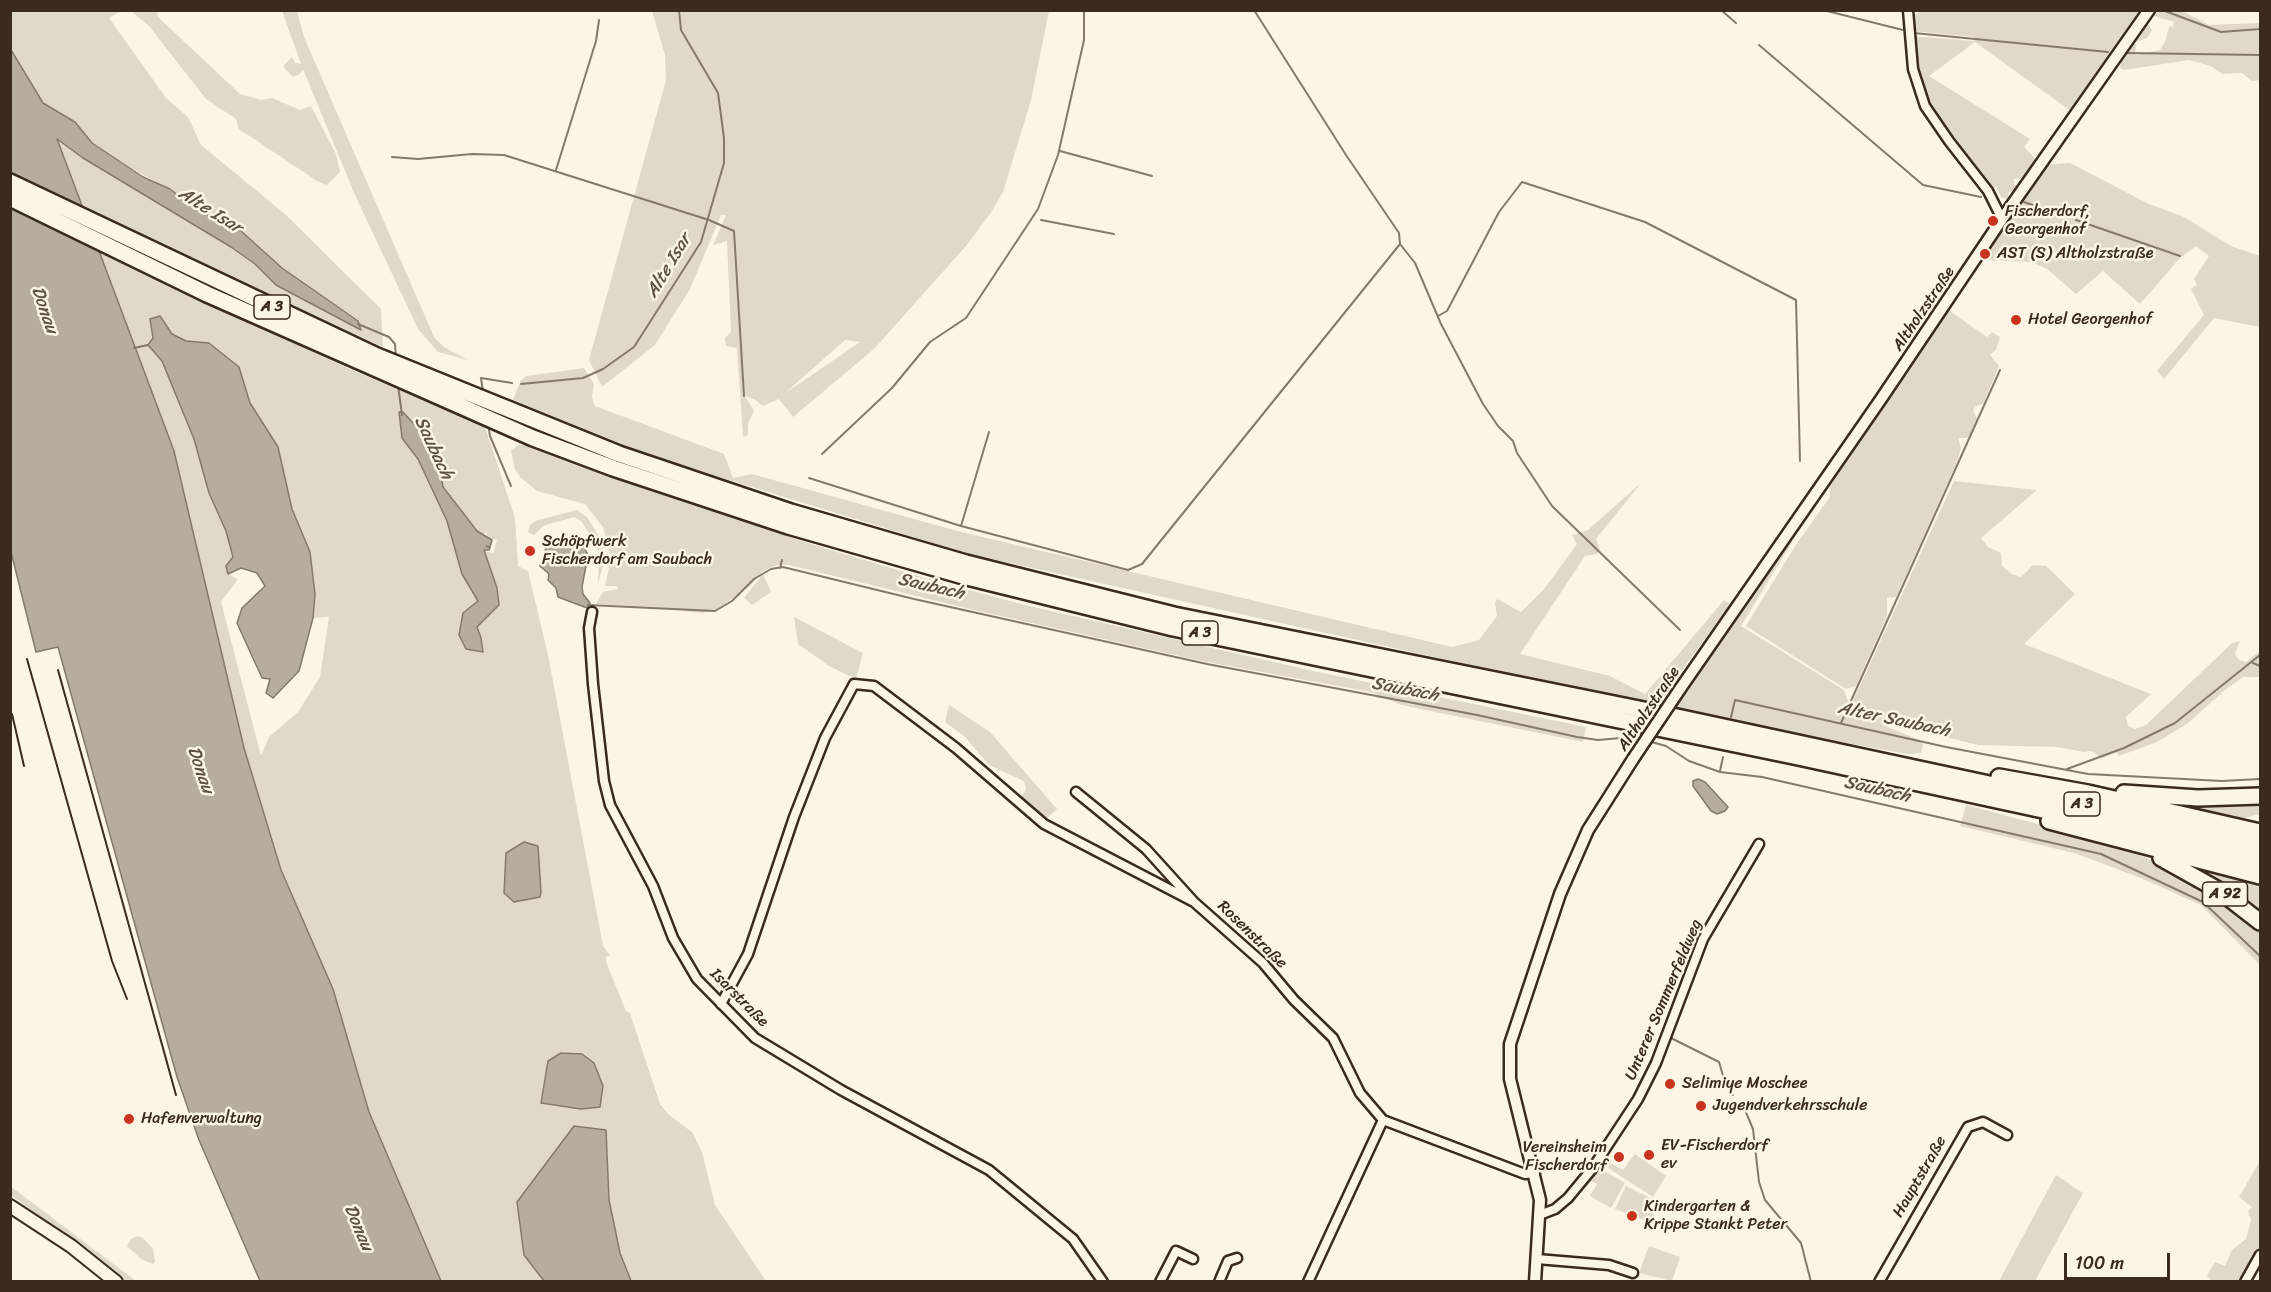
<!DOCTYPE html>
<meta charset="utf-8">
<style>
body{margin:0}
#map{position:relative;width:2271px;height:1292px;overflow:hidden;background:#fcf5e5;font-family:Sriracha,sans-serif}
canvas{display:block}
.frame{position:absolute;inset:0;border:12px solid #3b2a1e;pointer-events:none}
.scale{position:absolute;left:2064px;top:1253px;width:106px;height:27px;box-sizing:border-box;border:3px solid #3b2a1e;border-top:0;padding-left:8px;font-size:18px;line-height:21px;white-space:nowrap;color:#3b2a1e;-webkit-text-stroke:4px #fcf5e5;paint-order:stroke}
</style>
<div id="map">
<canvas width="2271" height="1292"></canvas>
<div class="frame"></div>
<div class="scale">100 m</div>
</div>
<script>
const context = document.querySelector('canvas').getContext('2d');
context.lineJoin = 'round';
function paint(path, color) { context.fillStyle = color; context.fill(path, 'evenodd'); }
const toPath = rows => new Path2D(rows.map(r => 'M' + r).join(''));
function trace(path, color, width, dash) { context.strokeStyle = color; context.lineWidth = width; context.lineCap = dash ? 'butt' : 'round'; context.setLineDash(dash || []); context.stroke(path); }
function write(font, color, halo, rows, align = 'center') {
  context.font = font + ' Sriracha,sans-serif'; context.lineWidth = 5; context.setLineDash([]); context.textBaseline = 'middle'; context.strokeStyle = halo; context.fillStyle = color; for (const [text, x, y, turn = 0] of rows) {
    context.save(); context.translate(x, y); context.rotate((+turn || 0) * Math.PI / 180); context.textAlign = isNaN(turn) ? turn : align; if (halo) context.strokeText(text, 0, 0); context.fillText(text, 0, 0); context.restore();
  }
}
const green = toPath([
 [1924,10,2144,11,2072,112,1975,42,1929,76,2030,139,2024,147,2036,159,2023,179,2014,179,2014,185,2017,185,2015,190,2009,192,2007,199,2001,197,1996,186,1992,190,1960,151,1931,108,1924,95,1917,63,1913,56,1911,36,1974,41,1974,37,1913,31,1911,17],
 [10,11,121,11,109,18,166,98,188,117,201,145,285,214,381,309,383,347,84,211,56,138,83,158,231,247,255,264,276,285,360,329,358,321,282,268,241,231,194,208,170,189,119,162,92,143,75,122,43,103,11,47],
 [131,11,157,11,158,17,240,94,261,100,272,98,300,110,311,106,336,154,340,172,327,185,317,181,239,129,236,119,206,99,149,26],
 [282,11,297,11,304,37,434,337,444,347,468,360,438,352,418,329,355,195,303,69,300,74,293,77,285,69,284,65,292,57,295,63,301,64],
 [652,11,1049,11,1031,100,1003,192,990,214,966,246,874,349,793,417,779,399,763,406,754,399,745,396,754,411,748,423,748,435,743,437,737,348,726,346,725,338,731,332,727,241,713,245,726,215,721,215,690,289,655,345,602,387,589,360,666,80,665,55],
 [845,340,860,342,784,394],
 [2154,11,2182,11,2209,25,2260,23,2260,80,2252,81,2242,73,2222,74,2211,66,2189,60,2124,70,2120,68,2121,64,2117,60,2143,24,2149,25,2152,30,2147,38,2134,43,2136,45,2135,55,2160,50,2165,42,2169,27,2173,26,2174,22,2151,15],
 [2070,163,2149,204,2182,216,2231,246,2260,256,2260,327,2214,318,2164,379,2157,371,2204,315,2191,289,2197,285,2194,279,2209,256,2196,246,2180,258,2140,304,2103,271,2076,294,2047,269,2031,262,1985,260,1983,256,2044,165],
 [99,251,345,367,485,427,515,518,518,566,528,571,548,655,603,946,610,955,606,957,606,962,626,1011,630,1013,660,1104,669,1115,692,1132,702,1152,715,1205,766,1281,441,1281,369,1112,333,989,281,870,244,748,174,451],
 [160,316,172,334,186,341,209,343,239,367,250,403,278,447,292,509,310,552,315,594,313,618,329,617,320,677,298,712,269,737,261,756,221,602,238,579,228,574,226,566,233,557,226,531,209,493,194,439,162,361,149,345],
 [402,438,436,449,443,487,478,532,485,534,486,530,488,538,497,540,493,553,484,551,497,588,476,627,481,638,463,613,478,602,462,574,447,521,418,459],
 [1947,309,1987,337,1992,332,2000,337,1996,350,1990,355,1999,366,1983,404,1976,406,1973,410,1977,419,1970,435,1967,438,1958,438,1961,448,1956,464,1896,597,1887,598,1887,616,1856,686,1846,689,1746,626,1797,543,1830,497,1829,483],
 [584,368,594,384,592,397,595,406,724,454,733,478,752,474,961,532,1452,647,1479,640,1497,616,1495,603,1497,599,1521,612,1544,589,1577,544,1572,535,1588,530,1641,483,1596,539,1600,549,1597,554,1585,556,1520,654,1610,676,1645,694,1724,600,1730,604,1656,706,969,554,619,446,512,402,521,380,527,376],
 [519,445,530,445,804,542,938,582,1025,605,1313,671,1586,727,1583,742,1401,705,1371,692,1202,661,974,610,789,565,777,565,763,571,750,586,717,609,702,613,653,607,596,604,603,592,618,589,617,586,605,586,611,559,603,527,585,504,537,491,520,477,515,469,511,450],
 [1954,481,2037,490,1981,538,1988,547,2001,553,2002,566,2012,574,2021,577,2033,565,2046,566,2075,594,2024,644,2151,694,2126,717,2128,726,2135,729,2146,725,2232,643,2240,641,2235,654,2239,660,2246,662,2260,651,2260,677,2243,677,2225,690,2187,724,2157,742,2119,756,2117,752,2102,758,2091,751,2084,752,2056,747,1978,745,1899,726,1881,719,1885,726,1917,739,1923,745,1921,753,1907,754,1673,711,1789,540,1792,542,1741,626,1844,690,1848,701,1852,703],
 [577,510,587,517,602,541,604,563,598,583,599,553,595,542,581,521,574,517,545,525,534,535,528,532,530,525,535,521],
 [763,574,771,592,752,605,744,598],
 [794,617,863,653,856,679,829,666,798,644],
 [949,705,990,732,1057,809,1045,820,1021,798,1026,789,1024,781,989,765,964,736,945,722],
 [2152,800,2260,800,2260,814,2236,820],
 [1966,805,2116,845,2193,878,2260,929,2260,965,2201,905,2141,878,2074,853,1960,826],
 [2183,862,2260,882,2260,915],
 [1635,1154,1666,1176,1653,1197,1602,1164,1605,1160,1623,1170],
 [2260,1161,2260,1251,2242,1281,2212,1281,2207,1276,2215,1262,2225,1266,2232,1250,2246,1239,2251,1220,2248,1211,2252,1207,2239,1197],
 [1599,1168,1625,1183,1611,1208,1590,1196,1597,1184,1590,1181],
 [2056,1175,2083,1193,2035,1281,1999,1281],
 [10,1186,136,1281,123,1281,76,1243,11,1195],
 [1626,1186,1658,1202,1651,1223,1615,1209],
 [137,1236,143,1238,153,1249,155,1262,153,1264,141,1259,127,1246,131,1239],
 [1649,1246,1680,1257,1672,1281,1639,1273]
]);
const water = toPath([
 [10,48,43,103,75,122,92,143,143,177,170,189,194,208,241,231,282,268,358,321,361,330,276,285,255,264,231,247,83,158,57,139,174,451,244,748,281,870,333,989,369,1112,441,1281,260,1281,199,1140,177,1077,58,647,36,652,11,552,10,48],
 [160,316,172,334,186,341,209,343,239,367,250,403,278,447,292,509,310,552,315,594,313,618,299,671,273,698,266,693,270,679,262,678,237,623,242,608,265,586,257,573,241,568,228,574,226,566,233,557,226,531,209,493,194,439,162,361,148,345,153,338,150,319,160,316],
 [399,412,403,412,436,449,443,487,477,531,492,540,490,547,486,546,490,548,489,550,484,550,497,588,499,605,477,627,481,638,483,652,466,649,459,635,463,613,478,601,462,574,447,521,418,459,402,438,399,412],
 [572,537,581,541,588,555,582,587,583,594,590,603,587,608,558,597,556,588,548,580,549,574,540,566,547,545,556,547,563,540,572,537],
 [1698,779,1705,782,1728,807,1725,811,1717,814,1711,811,1693,786,1693,781,1698,779],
 [524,842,538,846,541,893,540,897,514,902,504,893,506,853,524,842],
 [561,1053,582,1054,594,1063,603,1086,600,1107,581,1109,541,1103,548,1061,561,1053],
 [574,1126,606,1130,609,1200,620,1253,631,1281,544,1281,524,1255,517,1202,574,1126]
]);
const stream = toPath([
 [1721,10,1736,23],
 [1823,10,1903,30],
 [600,11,600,10],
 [2165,11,2221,32,2260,29],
 [1914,33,2108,52],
 [1759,45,1923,185,1981,197],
 [2127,53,2260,55],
 [1060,151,1152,176],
 [392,157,418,159,472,154,504,155,709,220,734,231,744,396],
 [556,170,596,41,599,20],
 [2024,202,2067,217],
 [1041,220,1114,234],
 [2076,220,2180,256],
 [1400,244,1415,263,1441,324,1483,404,1498,426,1513,441,1517,453,1552,506,1680,630],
 [1438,316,1447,311,1499,212,1522,182,1645,222,1796,300,1800,461],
 [358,324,389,337,395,344,396,358],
 [134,348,148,345],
 [521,384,583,378,603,369,634,347,701,242,724,163,724,138,718,93,681,30,679,10],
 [398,385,402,415],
 [483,392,481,378,512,383],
 [488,424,490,436,511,486],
 [822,454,892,388,930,342,966,318,1038,209,1058,155,1084,40,1084,10],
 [809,478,961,526,1128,570,1142,564,1400,244,1399,233,1346,155,1254,10],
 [961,526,989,432],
 [780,568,782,560],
 [588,605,715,611,732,601,754,579,771,569,783,567,914,599,1207,664,1477,715,1577,737,1598,740,1632,737,1643,740],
 [2253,663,2260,666],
 [1731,717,1735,700,1946,747,2088,774,2222,781,2260,779],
 [1841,723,2000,370],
 [1648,741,1666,746,1689,761,1720,772,1762,777,2101,854,2203,902,2260,956],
 [2067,769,2124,748,2175,723,2260,655],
 [1720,771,1723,757],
 [1671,1038,1719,1062,1724,1079,1733,1095],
 [1745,1110,1753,1129,1759,1182,1765,1200,1801,1243,1811,1282]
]);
const minor = toPath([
 [1908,10,1913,69,1925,106,1949,141,1988,191,2002,219],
 [592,612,589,628,593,684,604,781,610,805,653,886,673,938,697,979,755,1038,841,1090,989,1170,1073,1239,1103,1282],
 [1076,792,1146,849,1194,902,1263,963,1294,1000,1333,1038,1360,1093,1383,1120],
 [721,1004,748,954,794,817,825,738,854,684,874,686,956,748,1044,824,1194,902],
 [1542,1214,1555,1209,1568,1198,1592,1169,1638,1099,1656,1063,1703,939,1759,844],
 [1537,1259,1609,1265,1633,1273],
 [1160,1282,1176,1251,1193,1259],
 [1219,1282,1228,1261,1237,1258],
 [1308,1282,1383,1120,1525,1174,1535,1173],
 [1879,1282,1968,1127,1983,1122,2007,1135],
 [2245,1282,2260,1255]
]);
const tertiary = toPath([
 [1680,689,1881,399,2002,219,2149,10],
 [1535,1282,1540,1200,1510,1079,1510,1044,1560,894,1588,830,1633,759]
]);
const secondary = toPath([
 [10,1206,71,1246,116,1282]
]);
const motorway = toPath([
 [10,182,377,356,619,454,791,512,966,563,1174,615,1654,712,2115,811,2260,846],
 [10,198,207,294,533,438,613,468,788,526,963,576,1173,628,1798,757,2112,825,2260,861],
 [1999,777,2088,793,2260,832],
 [2124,793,2198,798,2260,796],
 [2049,821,2260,876],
 [2161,858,2220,891,2260,922]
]);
const rail = toPath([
 [27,659,112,961,127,999],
 [58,670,176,1095],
 [12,714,24,766]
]);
const tertiaryBridge = toPath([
 [1633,759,1680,689]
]);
const markers = [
 [1993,221,6,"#c8321e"],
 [1985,254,6,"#c8321e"],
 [2016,320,6,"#c8321e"],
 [530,551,6,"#c8321e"],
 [1670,1084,6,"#c8321e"],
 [1701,1106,6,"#c8321e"],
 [129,1119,6,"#c8321e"],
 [1649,1155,6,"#c8321e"],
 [1619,1157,6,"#c8321e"],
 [1632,1216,6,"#c8321e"]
];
const shields = [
 [272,307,36],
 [1200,633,36],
 [2082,804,36],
 [2225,894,45]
];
const shieldNames = [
 ["A 3",272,307],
 ["A 3",1200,633],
 ["A 3",2082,804],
 ["A 92",2225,894]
];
const poiNames = [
 ["Fischerdorf,",2005,212],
 ["Georgenhof",2005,230],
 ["AST (S) Altholzstraße",1997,254],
 ["Hotel Georgenhof",2028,320],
 ["Schöpfwerk",542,542],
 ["Fischerdorf am Saubach",542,560],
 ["Selimiye Moschee",1682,1084],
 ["Jugendverkehrsschule",1713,1106],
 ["Hafenverwaltung",141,1119],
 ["EV-Fischerdorf",1661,1146],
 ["ev",1661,1164],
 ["Vereinsheim",1607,1148,"right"],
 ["Fischerdorf",1607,1166,"right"],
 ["Kindergarten &",1644,1207],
 ["Krippe Stankt Peter",1644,1225]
];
const streetNames = [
 ["Altholzstraße",1924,309,-56],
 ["Altholzstraße",1649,709,-56],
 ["Rosenstraße",1252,935,44],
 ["Isarstraße",739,998,45],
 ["Unterer Sommerfeldweg",1664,1000,-67],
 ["Hauptstraße",1920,1177,-60]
];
const waterNames = [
 ["Alte Isar",210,211,32],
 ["Alte Isar",669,266,-59],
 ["Donau",44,310,71],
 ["Saubach",433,448,65],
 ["Saubach",931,587,13],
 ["Saubach",1405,690,11],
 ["Alter Saubach",1894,720,12],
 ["Donau",200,770,71],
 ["Saubach",1877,790,13],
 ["Donau",358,1228,67]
];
paint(green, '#e0d8c8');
paint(water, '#b7ad9e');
trace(water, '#85796b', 1.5);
trace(stream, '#85796b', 2);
trace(minor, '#3b2a1e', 13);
trace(tertiary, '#3b2a1e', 15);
trace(secondary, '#3b2a1e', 16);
trace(motorway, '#3b2a1e', 20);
trace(minor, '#fcf5e5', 8);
trace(tertiary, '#fcf5e5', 10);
trace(secondary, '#fcf5e5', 12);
trace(motorway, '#fcf5e5', 15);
trace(rail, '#3b2a1e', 2);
trace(tertiaryBridge, '#3b2a1e', 15, []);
trace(tertiaryBridge, '#fcf5e5', 10);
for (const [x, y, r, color] of markers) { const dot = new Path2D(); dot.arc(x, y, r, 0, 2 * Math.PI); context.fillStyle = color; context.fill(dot); trace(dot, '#fcf5e5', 2); }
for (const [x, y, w] of shields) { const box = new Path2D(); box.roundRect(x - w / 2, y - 12, w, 24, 4.5); context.fillStyle = '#fcf5e5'; context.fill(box); trace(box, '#3b2a1e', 1.5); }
write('bold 15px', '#3b2a1e', null, shieldNames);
write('16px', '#3b2a1e', '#fcf5e5', poiNames, 'left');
write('16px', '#3b2a1e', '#fcf5e5', streetNames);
write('italic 18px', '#605144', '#fcf5e5', waterNames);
</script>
